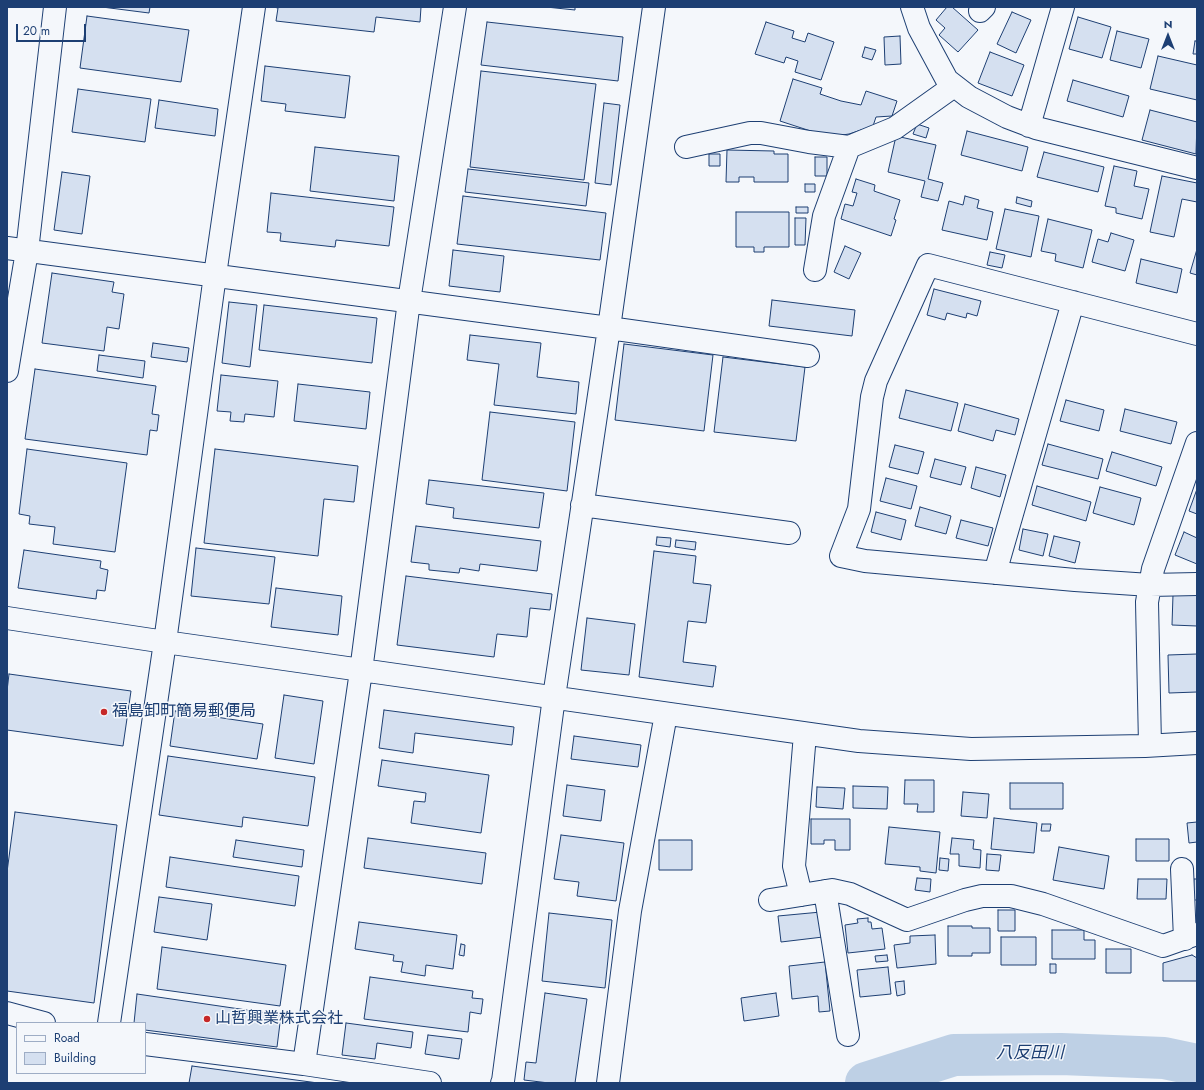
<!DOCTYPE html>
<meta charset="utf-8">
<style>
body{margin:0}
#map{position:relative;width:1204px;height:1090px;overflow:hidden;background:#f4f7fb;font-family:Jost,sans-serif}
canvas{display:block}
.frame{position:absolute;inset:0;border:8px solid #1d3f73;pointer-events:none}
.legend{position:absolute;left:16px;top:1022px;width:130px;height:52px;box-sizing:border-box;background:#f4f7fb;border:1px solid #9eadc5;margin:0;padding:5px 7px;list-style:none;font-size:12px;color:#1d3f73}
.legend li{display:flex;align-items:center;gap:8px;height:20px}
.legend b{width:20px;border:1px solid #9eadc5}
.north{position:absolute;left:1148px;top:16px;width:40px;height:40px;-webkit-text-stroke:3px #f4f7fb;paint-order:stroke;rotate:0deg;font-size:11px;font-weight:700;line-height:16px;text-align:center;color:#1d3f73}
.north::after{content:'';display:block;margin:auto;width:14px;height:18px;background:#1d3f73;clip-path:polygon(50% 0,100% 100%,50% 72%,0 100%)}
.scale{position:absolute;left:16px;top:24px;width:70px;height:18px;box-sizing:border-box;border:2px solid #1d3f73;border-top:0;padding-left:5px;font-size:12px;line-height:14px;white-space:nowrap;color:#1d3f73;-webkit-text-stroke:3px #f4f7fb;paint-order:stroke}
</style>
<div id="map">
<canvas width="1204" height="1090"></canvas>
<div class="frame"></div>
<ul class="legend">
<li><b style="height:5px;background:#f4f7fb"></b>Road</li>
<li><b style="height:11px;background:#d5e0f0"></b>Building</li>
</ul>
<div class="north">N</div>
<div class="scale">20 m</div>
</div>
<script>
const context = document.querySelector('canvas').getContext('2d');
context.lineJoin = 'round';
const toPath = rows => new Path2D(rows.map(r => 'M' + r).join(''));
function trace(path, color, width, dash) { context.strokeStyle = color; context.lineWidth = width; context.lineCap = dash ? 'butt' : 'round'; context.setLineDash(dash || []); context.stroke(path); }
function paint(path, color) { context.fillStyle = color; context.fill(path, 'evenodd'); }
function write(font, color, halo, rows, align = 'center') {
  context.font = font + ' Jost,"Noto Sans JP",sans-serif'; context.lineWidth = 3; context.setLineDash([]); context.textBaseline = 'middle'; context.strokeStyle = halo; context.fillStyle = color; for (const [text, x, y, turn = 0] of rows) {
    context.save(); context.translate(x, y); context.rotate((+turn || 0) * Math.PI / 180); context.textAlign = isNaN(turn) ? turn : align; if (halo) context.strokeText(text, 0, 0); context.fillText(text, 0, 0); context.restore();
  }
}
const river = toPath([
 [866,1083,954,1055,1061,1054,1164,1058,1197,1065]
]);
const building = toPath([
 [102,7,150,7,149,13,102,7],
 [273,7,421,7,420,22,376,17,374,32,276,21,278,8,273,7],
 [546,7,575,7,575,10,546,7],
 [947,7,952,7,978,30,958,52,939,35,945,28,936,20,947,7],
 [1012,12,1031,20,1016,53,997,44,1012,12],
 [87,16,189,30,181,82,80,68,87,16],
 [1078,17,1111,27,1102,58,1069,49,1078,17],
 [487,22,623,37,618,81,481,65,487,22],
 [766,22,794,31,792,38,805,42,808,33,834,42,821,80,795,72,798,61,786,57,784,63,755,54,766,22],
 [1117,31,1149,39,1141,68,1110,60,1117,31],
 [900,36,901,64,885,65,884,37,900,36],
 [1195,41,1197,41,1197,54,1193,54,1195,41],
 [865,47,876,50,872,60,862,57,865,47],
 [990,52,1024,65,1012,96,978,83,990,52],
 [1158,56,1197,65,1197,100,1150,89,1158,56],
 [265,66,350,76,345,118,285,111,286,104,261,101,265,66],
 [481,71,596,84,584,180,470,167,481,71],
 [793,79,822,88,820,94,841,101,861,105,866,91,897,101,892,116,876,117,873,126,849,134,829,137,780,121,793,79],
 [1073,80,1129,96,1123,117,1067,101,1073,80],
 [78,89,151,99,145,142,72,132,78,89],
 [159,100,218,109,215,136,155,128,159,100],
 [604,103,620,105,611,185,595,183,604,103],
 [1150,110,1197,122,1196,154,1142,140,1150,110],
 [917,124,929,128,926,138,913,134,917,124],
 [967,131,1028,147,1022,171,961,155,967,131],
 [896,136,936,145,928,179,943,183,938,201,921,197,925,181,888,172,896,136],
 [315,147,399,156,394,201,310,191,315,147],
 [727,150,774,151,774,154,788,154,788,182,754,182,754,177,739,177,739,182,726,182,727,150],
 [1044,152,1104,167,1098,192,1037,177,1044,152],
 [709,154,720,154,720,166,709,166,709,154],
 [815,157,827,157,827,176,815,176,815,157],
 [1114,166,1137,171,1134,186,1149,189,1142,219,1116,213,1116,208,1105,206,1114,166],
 [468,169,589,183,586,206,465,192,468,169],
 [62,172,90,176,82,234,54,230,62,172],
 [1162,176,1197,183,1197,202,1182,199,1174,237,1150,232,1162,176],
 [856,179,875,185,874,191,900,200,894,219,896,220,891,236,841,219,845,204,853,206,857,193,852,192,856,179],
 [805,184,815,184,815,192,805,192,805,184],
 [271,193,394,207,389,246,336,240,335,247,280,241,281,233,267,232,271,193],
 [463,196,606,213,600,260,457,244,463,196],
 [965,196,979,200,977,208,993,212,987,240,942,230,949,201,963,205,965,196],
 [1017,197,1032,201,1031,207,1016,203,1017,197],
 [796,207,808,207,808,213,796,213,796,207],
 [1005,209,1039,216,1031,257,996,249,1005,209],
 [736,212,789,212,789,247,764,247,764,252,754,252,754,247,736,247,736,212],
 [795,218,806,218,805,245,795,245,795,218],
 [1048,219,1092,230,1083,268,1055,261,1056,254,1041,251,1048,219],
 [1111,233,1134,240,1125,271,1092,262,1098,239,1108,242,1111,233],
 [845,246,861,253,849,279,834,272,845,246],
 [1197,249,1197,275,1190,273,1197,249],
 [453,250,504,256,500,292,449,286,453,250],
 [990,252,1005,255,1002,268,987,265,990,252],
 [1141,259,1182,269,1177,293,1136,283,1141,259],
 [52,273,114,282,112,292,124,294,119,329,107,327,104,351,42,343,52,273],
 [934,289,981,301,977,316,967,313,966,318,947,313,945,320,927,315,934,289],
 [772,300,855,310,852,336,769,326,772,300],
 [229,302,257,305,250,367,222,363,229,302],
 [264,305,377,318,372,363,259,350,264,305],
 [470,335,541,343,537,377,579,382,576,414,494,405,499,364,467,360,470,335],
 [153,343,189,348,187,362,151,357,153,343],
 [624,344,713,355,704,431,615,420,624,344],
 [99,355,145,361,143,378,97,371,99,355],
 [723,357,805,367,796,441,714,432,723,357],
 [35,369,156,386,152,414,159,415,157,431,150,430,147,455,25,439,35,369],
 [221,375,278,381,274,417,245,414,244,422,230,421,231,412,217,411,221,375],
 [298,384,370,392,366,429,294,421,298,384],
 [906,390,958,403,951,431,899,418,906,390],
 [1066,400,1104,410,1099,431,1060,421,1066,400],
 [965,404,1019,419,1015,435,996,430,993,441,958,431,965,404],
 [1125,409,1177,422,1171,444,1120,431,1125,409],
 [490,412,575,422,567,491,482,480,490,412],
 [1048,444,1103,459,1098,479,1042,465,1048,444],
 [895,445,924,452,918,474,889,467,895,445],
 [27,449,127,463,115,552,53,544,55,527,29,524,30,516,19,514,27,449],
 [215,449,358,466,354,502,324,499,318,556,204,543,215,449],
 [1112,452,1162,467,1156,486,1106,471,1112,452],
 [935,459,966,467,961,485,930,477,935,459],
 [976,467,1006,475,1000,497,971,488,976,467],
 [886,478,917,486,911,509,880,501,886,478],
 [429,480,544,493,539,528,453,518,454,508,426,504,429,480],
 [1037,486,1091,502,1086,521,1032,505,1037,486],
 [1100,487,1141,498,1134,525,1093,513,1100,487],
 [1197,489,1197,514,1189,511,1197,489],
 [920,507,951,516,946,534,915,526,920,507],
 [876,512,906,520,901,540,871,532,876,512],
 [961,520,993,528,988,546,956,538,961,520],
 [416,526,541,541,537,571,480,564,479,571,460,568,459,573,429,570,429,564,411,562,416,526],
 [1023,529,1048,534,1043,556,1019,550,1023,529],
 [1184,532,1197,538,1197,564,1175,555,1184,532],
 [1054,536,1080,542,1075,563,1049,556,1054,536],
 [657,537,671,538,670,547,656,545,657,537],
 [676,540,696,542,695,550,675,547,676,540],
 [196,548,275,557,269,604,191,596,196,548],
 [24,550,101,561,100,568,108,570,105,591,97,590,96,599,18,588,24,550],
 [654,551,696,556,693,583,711,585,706,623,688,621,683,662,716,666,713,687,639,677,654,551],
 [406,576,552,594,550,610,530,608,527,637,497,634,494,657,397,645,406,576],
 [276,588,342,596,338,635,271,627,276,588],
 [1173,595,1197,595,1197,626,1172,625,1173,595],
 [587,618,635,624,629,675,581,670,587,618],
 [1197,654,1197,692,1169,693,1168,655,1197,654],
 [9,674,131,691,123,746,7,730,7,691,9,674],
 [284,695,323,701,314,764,275,758,284,695],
 [384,710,514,727,512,745,415,733,413,753,379,748,384,710],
 [175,711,263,724,257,759,170,746,175,711],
 [574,736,641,745,638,767,571,759,574,736],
 [168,756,315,777,308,826,243,817,242,827,159,815,168,756],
 [382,760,489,775,481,833,411,823,414,801,425,802,426,793,378,786,382,760],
 [905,780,934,780,934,812,917,812,918,804,904,804,905,780],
 [1010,783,1063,783,1063,809,1010,809,1010,783],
 [567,785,605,790,601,821,563,816,567,785],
 [853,786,888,787,887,809,853,808,853,786],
 [817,787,845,788,843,809,816,807,817,787],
 [963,792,989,794,987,818,961,816,963,792],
 [15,812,117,825,94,1003,7,991,7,872,15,812],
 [994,818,1037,823,1034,853,991,849,994,818],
 [811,819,850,819,850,850,835,850,835,840,824,840,824,844,811,844,811,819],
 [1197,822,1197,842,1189,843,1187,823,1197,822],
 [1042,824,1051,824,1050,831,1041,831,1042,824],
 [889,827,940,832,936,873,920,871,920,867,885,864,889,827],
 [561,835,624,843,616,901,577,896,579,882,554,879,561,835],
 [368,838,486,853,482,884,364,868,368,838],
 [952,838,974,840,973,849,981,850,980,868,959,866,959,854,950,854,952,838],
 [1136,839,1169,839,1169,861,1136,861,1136,839],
 [236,840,304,850,302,867,233,857,236,840],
 [659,840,692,840,692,870,659,870,659,840],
 [1059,847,1109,856,1104,889,1053,880,1059,847],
 [987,854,1001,855,999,871,986,870,987,854],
 [170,857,299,876,295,906,166,887,170,857],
 [940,858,949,859,948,871,939,870,940,858],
 [917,878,931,879,930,892,915,890,917,878],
 [1138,879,1167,879,1166,899,1137,899,1138,879],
 [1194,879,1197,879,1197,900,1193,900,1194,879],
 [159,897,212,904,207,940,154,932,159,897],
 [998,910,1015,910,1015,931,998,931,998,910],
 [821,912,823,937,781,942,778,916,821,912],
 [549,913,612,920,605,988,542,981,549,913],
 [868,918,868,922,871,922,872,929,882,928,885,949,848,953,845,925,858,923,857,919,868,918],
 [359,922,457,935,453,969,426,965,425,976,401,972,403,962,393,961,394,955,355,949,359,922],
 [948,926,972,926,972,928,990,928,990,953,972,953,972,956,948,956,948,926],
 [1052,930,1084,930,1084,940,1095,940,1095,959,1052,959,1052,930],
 [935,935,936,964,897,968,894,945,910,943,910,936,935,935],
 [1001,937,1036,937,1036,965,1001,965,1001,937],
 [461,944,465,945,464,956,459,955,461,944],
 [162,947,286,965,280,1006,157,989,162,947],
 [1106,949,1131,949,1131,973,1106,973,1106,949],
 [887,955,888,961,876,962,875,956,887,955],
 [1192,955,1197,958,1197,981,1163,981,1163,963,1192,955],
 [825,962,830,1011,819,1012,818,996,792,999,789,966,825,962],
 [1050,964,1056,964,1056,973,1050,973,1050,964],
 [888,967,891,994,860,997,857,970,888,967],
 [370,977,473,991,472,998,483,999,481,1014,470,1012,468,1032,364,1019,370,977],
 [904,981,905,994,897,996,895,982,904,981],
 [545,993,587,999,575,1083,549,1083,524,1080,526,1062,536,1063,545,993],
 [776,993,779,1016,744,1021,741,998,776,993],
 [137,994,281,1015,277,1047,145,1030,145,1023,134,1023,137,994],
 [346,1023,413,1032,411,1048,377,1043,375,1059,342,1055,346,1023],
 [428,1035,462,1039,459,1059,425,1054,428,1035],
 [192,1066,318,1083,189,1083,192,1066]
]);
const minor = toPath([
 [912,7,919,28,947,80,969,97,1007,117,1036,128,1197,168],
 [980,11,984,7],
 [1029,126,1063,7],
 [686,147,750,133,761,133,809,142,849,147],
 [7,248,609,328,808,356],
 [815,270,824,216,849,147,895,128,954,86],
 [1197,334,928,265,876,381,872,397,859,509,841,556,865,561,1075,580,1150,585,1197,584],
 [7,371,27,251,55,7],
 [582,505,789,533],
 [995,573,1073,302],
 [7,618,165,642,859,741,971,749,1145,746,1197,743],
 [1150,745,1147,602,1153,569,1197,443],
 [1182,869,1185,939],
 [825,891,848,1035],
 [801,895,794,866,805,734],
 [770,900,832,890,850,894,907,920,965,900,982,896,1011,896,1043,904,1163,946,1197,934],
 [7,1013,44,1023],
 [109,1023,165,642,215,275,254,7],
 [145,1044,304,1064,430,1083],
 [304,1064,361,671,409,301,455,7],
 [502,1083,503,1081,554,697,609,328,654,7],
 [608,1083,630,911,666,714]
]);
const markers = [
 [104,712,4,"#c62828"],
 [207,1019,4,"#c62828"]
];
const poiNames = [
 ["福島卸町簡易郵便局",112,712],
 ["山哲興業株式会社",215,1019]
];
const waterNames = [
 ["八反田川",1030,1054]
];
trace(river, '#bed0e5', 42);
paint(building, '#d5e0f0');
trace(building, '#1d3f73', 1);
trace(minor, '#1d3f73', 24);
trace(minor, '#f4f7fb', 22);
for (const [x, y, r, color] of markers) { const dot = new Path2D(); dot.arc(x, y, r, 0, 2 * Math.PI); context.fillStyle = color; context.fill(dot); trace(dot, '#f4f7fb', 1.5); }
write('16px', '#1d3f73', '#f4f7fb', poiNames, 'left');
write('italic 17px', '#1d3f73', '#f4f7fb', waterNames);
</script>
